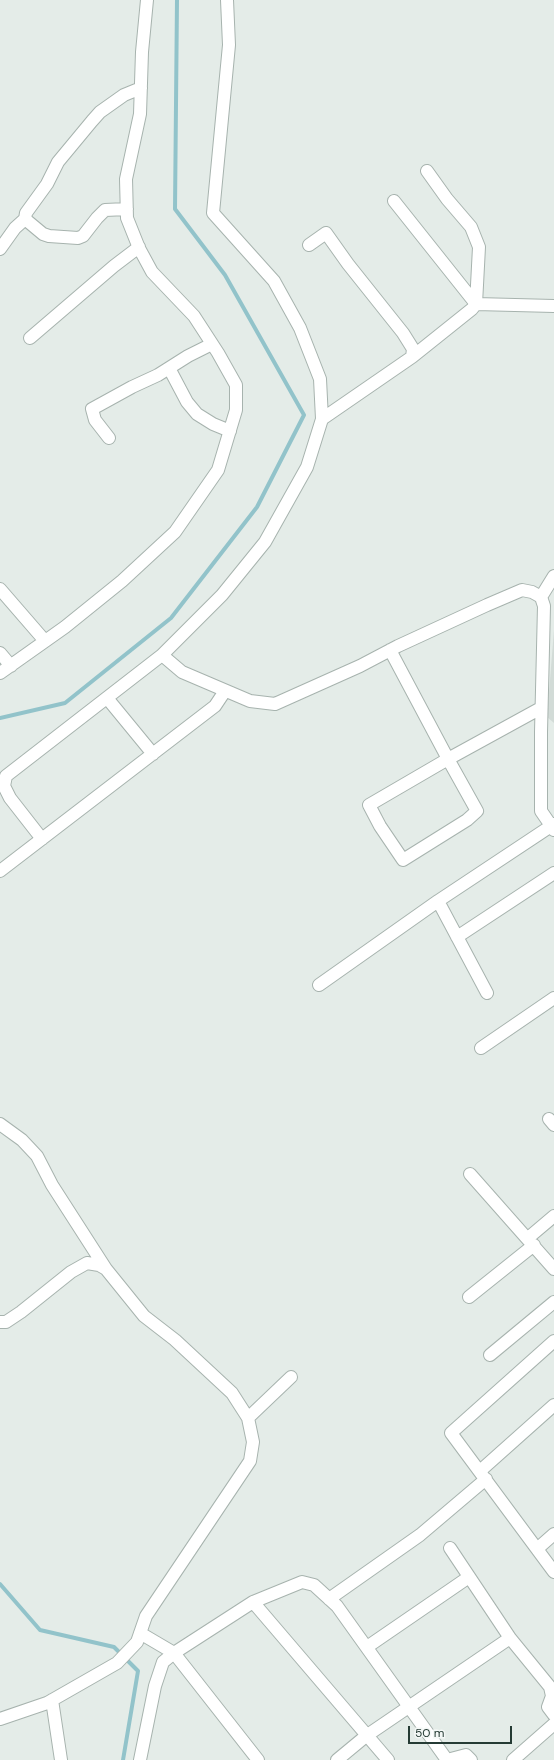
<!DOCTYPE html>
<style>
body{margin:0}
#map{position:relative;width:554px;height:1760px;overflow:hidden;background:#e4ece8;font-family:"DM Sans",sans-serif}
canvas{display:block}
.scale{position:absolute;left:408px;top:1726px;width:104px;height:18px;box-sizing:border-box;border:2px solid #253b34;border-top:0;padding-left:5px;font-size:12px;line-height:14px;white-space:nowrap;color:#253b34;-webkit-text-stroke:3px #f4f8f6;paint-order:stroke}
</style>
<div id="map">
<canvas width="554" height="1760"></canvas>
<div class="scale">50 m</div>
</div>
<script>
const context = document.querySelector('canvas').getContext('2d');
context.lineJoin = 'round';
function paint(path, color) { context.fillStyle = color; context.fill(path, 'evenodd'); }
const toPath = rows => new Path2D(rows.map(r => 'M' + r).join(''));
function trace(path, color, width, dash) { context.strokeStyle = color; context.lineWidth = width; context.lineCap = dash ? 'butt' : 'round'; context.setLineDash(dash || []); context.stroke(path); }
const built = toPath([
 [554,630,554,723,547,717]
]);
const stream = toPath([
 [0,718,65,703,171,618,257,507,304,415,225,275,175,209,177,0],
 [0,1584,40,1630,114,1647,138,1671,123,1760]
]);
const minor = toPath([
 [227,0,229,45,213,213,274,281,300,328,320,379,322,419,307,467,265,542,222,595,162,655,182,672,250,701,275,704,360,666,398,646,487,605,522,590,532,592,541,597,544,606,541,732,541,811,554,830],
 [394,201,476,304,554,306],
 [127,209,105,210,97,218,83,236,78,238,49,236,43,234,25,219,26,213,47,184,58,162,92,121,100,112,124,95,141,88],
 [309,245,326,233,348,264,403,333,413,349,412,357,322,419],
 [0,249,15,228,25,219],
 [30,338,114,266,139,247],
 [412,357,472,309,476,304,479,247,471,227,447,199,427,171],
 [169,368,187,402,197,414,213,424,230,431],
 [109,438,95,420,92,409,132,387,158,375,188,356,212,344],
 [0,589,45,641],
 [541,597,554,576],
 [390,650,448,759,541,708],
 [0,653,11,666],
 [0,673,65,627,122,581,175,532,218,470,236,410,236,385,218,353,194,316,152,272,139,248,127,218,126,179,140,114,142,52,147,0],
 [107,698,153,754],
 [448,759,477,811,467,820,403,860,380,826,369,805,448,759],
 [42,839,10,798,4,786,6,776,162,655],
 [0,871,215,706,225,691],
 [438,901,487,993],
 [457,937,554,873],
 [319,985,438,901,554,824],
 [481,1048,554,998],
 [549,1119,554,1125],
 [0,1124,22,1140,37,1156,52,1185,106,1269],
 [470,1174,554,1269],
 [528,1238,554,1216],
 [469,1297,534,1245],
 [0,1322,6,1322,21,1312,71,1272,87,1263,99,1265,106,1269,144,1316,175,1340,232,1393,248,1418,253,1442,250,1461,146,1616,137,1642,117,1663,47,1703,0,1719],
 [554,1341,451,1433,554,1572],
 [490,1355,554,1302],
 [248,1418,291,1377],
 [480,1471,554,1405],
 [450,1548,510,1638],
 [537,1549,554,1534],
 [329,1599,420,1535,486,1479],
 [253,1602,302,1582,314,1585,337,1606,447,1760,466,1755,471,1760],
 [140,1633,174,1653,258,1760],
 [367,1647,469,1577],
 [52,1700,61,1760],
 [140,1760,155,1686,163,1662,174,1653,253,1602,388,1760],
 [337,1760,366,1736,510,1638,550,1687,552,1696,548,1707,554,1715],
 [513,1760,554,1724]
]);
paint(built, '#d2dbd7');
trace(stream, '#92c3ca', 4);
trace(minor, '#a7b3ae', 14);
trace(minor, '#fff', 12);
</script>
